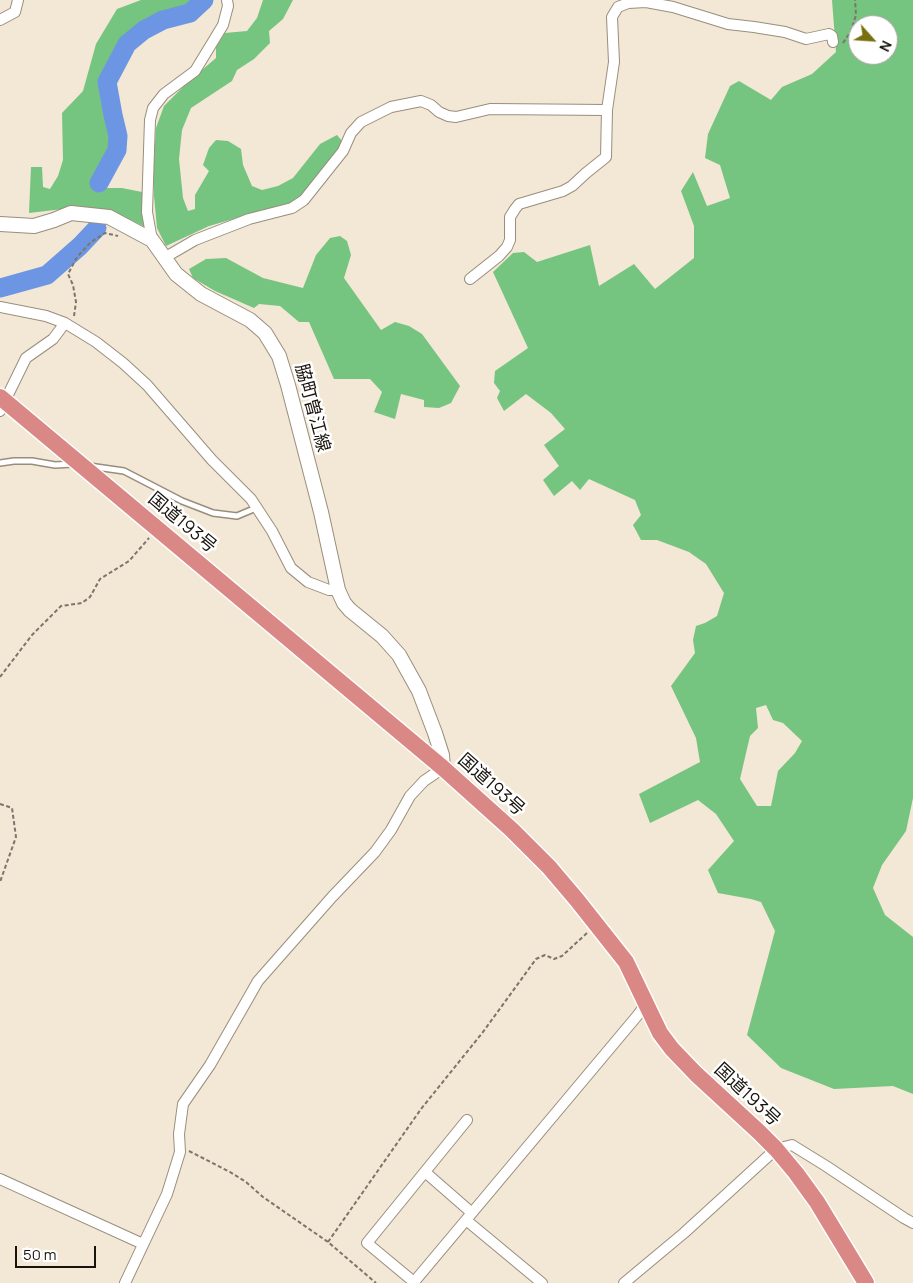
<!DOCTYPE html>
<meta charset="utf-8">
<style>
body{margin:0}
#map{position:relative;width:913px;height:1283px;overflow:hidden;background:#f3e7d5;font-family:Manrope,sans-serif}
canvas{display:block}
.north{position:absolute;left:848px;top:15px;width:50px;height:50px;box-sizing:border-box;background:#fff;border:1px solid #a3a19e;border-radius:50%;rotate:116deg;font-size:14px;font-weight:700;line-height:20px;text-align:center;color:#18140d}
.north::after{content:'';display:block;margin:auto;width:18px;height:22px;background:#78700f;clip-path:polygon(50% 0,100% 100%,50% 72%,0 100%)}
.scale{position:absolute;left:15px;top:1246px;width:81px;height:22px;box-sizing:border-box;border:2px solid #18140d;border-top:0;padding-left:6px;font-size:15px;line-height:18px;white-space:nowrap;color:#18140d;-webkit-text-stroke:4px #fff;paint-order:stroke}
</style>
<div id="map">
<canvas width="913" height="1283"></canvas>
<div class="north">N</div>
<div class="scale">50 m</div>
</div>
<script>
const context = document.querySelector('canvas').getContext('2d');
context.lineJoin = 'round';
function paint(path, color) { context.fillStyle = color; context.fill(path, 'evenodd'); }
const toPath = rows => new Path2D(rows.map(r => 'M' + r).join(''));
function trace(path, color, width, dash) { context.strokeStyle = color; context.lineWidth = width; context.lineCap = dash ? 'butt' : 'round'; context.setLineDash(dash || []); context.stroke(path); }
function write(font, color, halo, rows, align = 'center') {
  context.font = font + ' Manrope,"Noto Sans JP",sans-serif'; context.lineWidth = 5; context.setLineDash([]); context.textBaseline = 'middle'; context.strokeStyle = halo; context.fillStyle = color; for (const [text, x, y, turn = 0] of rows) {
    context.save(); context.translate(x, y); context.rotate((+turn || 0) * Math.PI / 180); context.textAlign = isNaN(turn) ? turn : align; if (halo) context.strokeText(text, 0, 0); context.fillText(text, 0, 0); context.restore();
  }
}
const forest = toPath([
 [141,0,197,0,192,5,180,11,149,21,104,77,104,91,113,136,111,151,97,174,91,188,122,188,142,192,145,227,111,210,80,207,29,213,31,167,42,167,43,187,50,189,58,176,63,160,62,113,83,91,96,44,117,9],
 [263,0,293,0,283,19,269,31,270,43,254,59,237,70,232,81,191,108,182,130,179,159,183,198,188,211,195,209,195,195,209,171,203,165,209,148,216,140,228,141,241,149,243,165,252,186,262,190,278,186,293,178,320,144,337,135,343,142,308,190,296,201,209,226,166,246,157,228,154,196,154,160,156,128,164,106,188,82,216,58,216,47,225,33,247,31,257,18],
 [832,0,913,0,913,798,906,831,882,865,873,888,885,915,913,937,913,1094,893,1086,834,1089,781,1068,747,1035,775,931,761,902,751,899,718,893,708,870,734,841,716,814,698,800,650,823,639,794,700,762,696,738,671,686,695,653,693,640,696,626,705,623,717,616,724,593,706,564,689,552,657,540,641,540,633,525,641,515,635,500,589,479,580,490,572,481,554,496,543,480,559,466,544,445,565,429,551,413,526,394,504,411,497,398,500,391,494,383,495,371,528,348,493,272,513,253,524,252,537,262,590,245,599,286,634,264,655,289,694,258,694,226,681,191,693,172,707,206,730,198,720,165,705,158,708,134,730,86,739,81,771,100,782,87,812,74,836,52],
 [858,25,888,25,888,55,858,55],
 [766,705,773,720,783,723,802,741,795,753,778,771,771,806,757,806,740,779,750,736,758,728,756,708],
 [340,236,347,241,351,255,344,278,381,330,395,322,409,326,422,334,460,386,451,403,439,408,424,407,424,400,401,394,395,419,374,412,382,392,370,379,334,379,309,322,299,322,280,306,259,304,254,308,215,291,193,278,189,269,206,259,226,258,263,278,303,288,316,255,330,238]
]);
const river = toPath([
 [99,183,117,150,118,136,113,115,107,82,127,44,144,30,163,20,190,13,204,0],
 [0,288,47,275,80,246,97,228]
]);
const path = toPath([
 [843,43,851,31,856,15,855,0],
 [74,316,76,302,73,285,68,274,77,257,91,242,105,233,118,236],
 [165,519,177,506],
 [0,677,32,635,61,606,82,603,90,597,100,579,129,561,149,538],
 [0,804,12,808,16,837,0,882],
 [189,1151,230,1172,246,1182,263,1197,328,1242,376,1283],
 [328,1242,421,1109,483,1032,536,959,545,955,554,959,562,956,587,933]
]);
const service = toPath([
 [0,463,14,461,32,461,55,465,73,464],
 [89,466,124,471,182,501,213,513,237,516,256,508]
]);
const minor = toPath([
 [0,20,15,12,18,0],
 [152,240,147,212,150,120,153,108,164,94,195,71,223,25,228,6,227,0],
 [164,258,195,240,249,219,292,208,304,200,343,151,351,133,361,122,391,107,421,101,431,105,439,112,448,116,456,117,490,109,607,110],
 [470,279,499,256,507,247,510,240,510,217,515,209,519,204,563,191,572,186,586,173,606,157,607,110,614,62,612,17,618,7,628,3,646,2,673,7,728,24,754,27,785,32,806,39,829,34,832,36,833,42],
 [0,307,46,316,65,323,96,342,123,363,147,385,212,460,251,499,272,531,291,568,308,582,329,590,338,590],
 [0,411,26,358,53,339,65,323],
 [467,1120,367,1243,414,1282,637,1016,646,1004],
 [425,1172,472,1213],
 [0,1179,143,1244],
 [466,1220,542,1283],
 [125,1283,167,1194,180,1152,179,1134,183,1104,210,1065,258,981,332,897,375,852,391,830,410,796,424,781,443,768],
 [624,1283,684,1233,776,1149,792,1145,826,1166,904,1218,913,1223]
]);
const secondary = toPath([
 [0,224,34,226,54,220,71,213,109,217,152,240,176,274,201,294,250,320,265,333,279,356,288,385,321,512,338,590,344,603,350,610,382,636,399,655,419,691,435,733,442,755,443,768]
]);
const trunk = toPath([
 [0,397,443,768,512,830,549,867,577,900,626,962,660,1033,672,1049,696,1074,759,1132,776,1149,796,1173,817,1202,866,1283]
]);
const streetNames = [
 ["脇町曽江線",312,408,75],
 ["国道193号",182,523,40],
 ["国道193号",491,785,42],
 ["国道193号",747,1095,43]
];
paint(forest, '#75c47f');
trace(river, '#6c96e4', 19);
trace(service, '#998e7d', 8);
trace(minor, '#998e7d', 12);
trace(secondary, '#998e7d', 16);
trace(trunk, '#fff', 19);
trace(path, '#7d7569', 2, [4, 2.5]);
trace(service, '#fff', 5);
trace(minor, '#fff', 10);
trace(secondary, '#fff', 14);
trace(trunk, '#da8886', 16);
write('18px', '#18140d', '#fff', streetNames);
</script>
